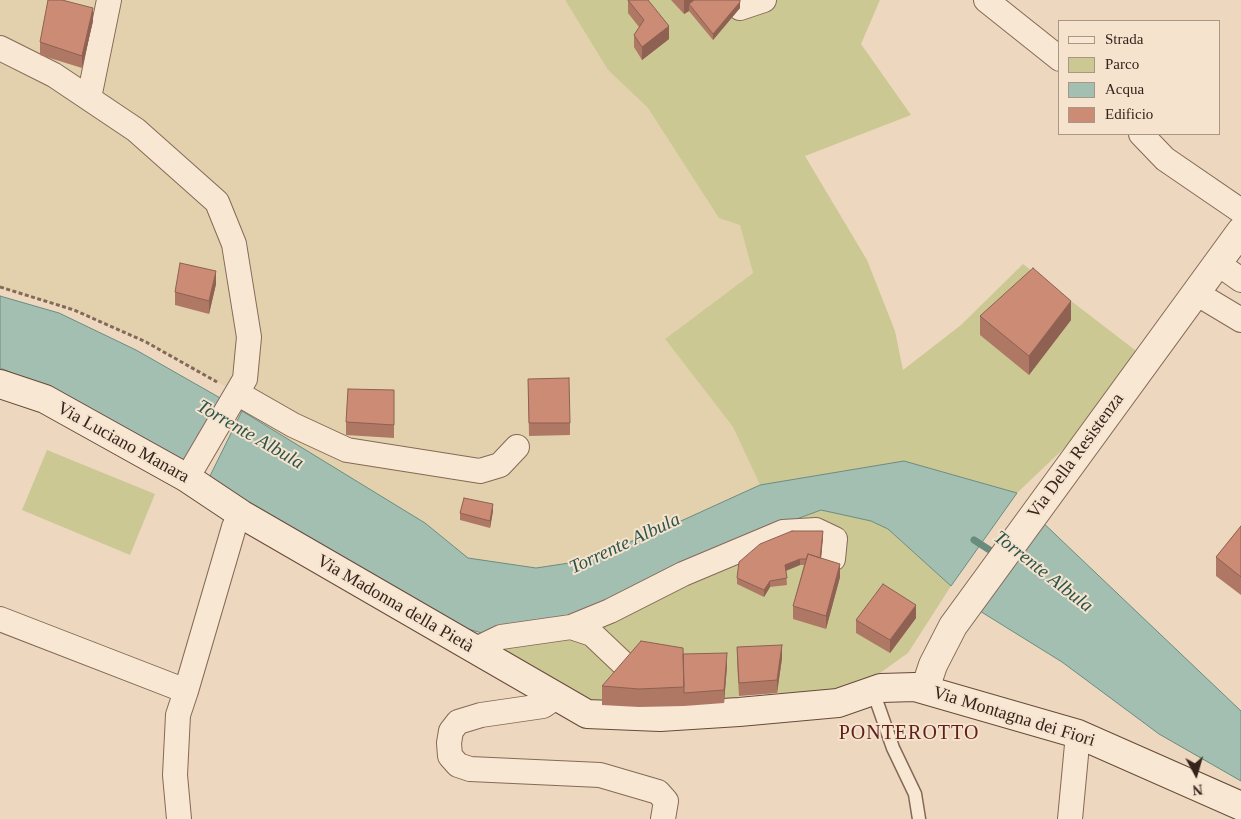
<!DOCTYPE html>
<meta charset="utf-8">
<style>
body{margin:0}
#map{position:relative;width:1241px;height:819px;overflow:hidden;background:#edd8bf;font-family:Georgia,serif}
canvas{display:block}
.legend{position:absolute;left:1058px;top:20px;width:162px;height:115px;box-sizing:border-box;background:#f5e3ce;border:1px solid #a89787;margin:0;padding:6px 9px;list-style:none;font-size:15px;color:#35241c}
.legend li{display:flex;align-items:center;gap:10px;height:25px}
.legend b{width:25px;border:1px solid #a89787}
.north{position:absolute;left:1171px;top:749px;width:50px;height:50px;-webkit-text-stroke:4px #f5e3ce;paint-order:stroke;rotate:174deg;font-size:14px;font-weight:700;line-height:20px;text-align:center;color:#35241c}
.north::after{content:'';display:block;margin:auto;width:18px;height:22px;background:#35241c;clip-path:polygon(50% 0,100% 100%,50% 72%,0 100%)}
</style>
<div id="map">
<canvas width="1241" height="819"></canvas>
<ul class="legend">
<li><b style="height:6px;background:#f8e7d2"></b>Strada</li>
<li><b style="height:14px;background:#cbc893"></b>Parco</li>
<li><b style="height:14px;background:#a2bfb2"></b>Acqua</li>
<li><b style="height:14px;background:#cb8b75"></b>Edificio</li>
</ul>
<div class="north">N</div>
</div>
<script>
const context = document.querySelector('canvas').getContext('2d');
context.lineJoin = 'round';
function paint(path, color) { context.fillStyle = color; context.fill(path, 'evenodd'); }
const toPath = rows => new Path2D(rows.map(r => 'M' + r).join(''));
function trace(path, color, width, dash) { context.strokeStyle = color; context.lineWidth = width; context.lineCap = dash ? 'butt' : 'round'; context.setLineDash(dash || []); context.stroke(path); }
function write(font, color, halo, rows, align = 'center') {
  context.font = font + ' Georgia,serif'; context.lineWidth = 4; context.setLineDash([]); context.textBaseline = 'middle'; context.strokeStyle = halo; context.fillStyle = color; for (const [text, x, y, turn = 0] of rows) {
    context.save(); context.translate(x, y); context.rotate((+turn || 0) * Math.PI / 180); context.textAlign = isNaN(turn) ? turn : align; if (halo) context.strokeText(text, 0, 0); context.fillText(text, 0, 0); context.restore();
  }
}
const farmland = toPath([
 [0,0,565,0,608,70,648,108,740,225,753,273,665,339,733,427,760,485,659,531,576,562,536,568,468,558,425,523,242,411,237,393,146,342,74,310,0,288]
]);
const green = toPath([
 [565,0,880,0,861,44,911,115,805,156,867,260,895,331,903,370,961,325,1023,264,1148,360,1119,396,1017,493,904,461,760,485,733,427,665,339,753,273,740,225,719,218,648,108,608,70],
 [47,450,155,494,130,555,22,510],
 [821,510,871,521,888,529,951,586,908,653,838,703,777,693,739,696,724,703,602,705,586,700,542,676,491,641]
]);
const water = toPath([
 [0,296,59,313,136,350,222,399,182,464,65,395,0,368,0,296],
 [242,411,425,523,468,558,536,568,576,562,659,531,760,485,904,461,1017,493,951,586,888,529,871,521,821,510,764,531,576,620,482,633,461,627,208,480,242,411],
 [1037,517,1241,711,1241,781,1159,734,1062,662,975,608,1037,517]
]);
const stream = toPath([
 [974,540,999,556]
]);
const path = toPath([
 [0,287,74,310,146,342,217,382]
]);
const service = toPath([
 [873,691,893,748,915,794,919,819]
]);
const minor = toPath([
 [986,0,1060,59],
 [740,8,764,0],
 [0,48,54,75,136,130,217,202,234,244,249,337,245,379,187,478],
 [89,98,109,0],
 [1141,134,1165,159,1241,211],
 [1217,263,1241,280],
 [1196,293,1241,320],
 [237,393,293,425,347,450,480,471,500,465,517,447],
 [0,619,186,691,234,527,241,514],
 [571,627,610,611,683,574,783,532,816,530,835,539,833,559],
 [474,650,501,637,571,627,592,634,631,671],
 [555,698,543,706,481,715,458,722,451,731,449,743,450,756,458,765,470,769,600,775,658,792,666,801,663,819],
 [179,819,175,775,178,715,186,691],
 [1070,819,1078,734]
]);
const tertiary = toPath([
 [925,689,933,665,953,626,1241,231]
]);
const secondary = toPath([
 [0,384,45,399,187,478,241,514,587,714,660,717,739,712,838,703,881,688,915,687,1078,734,1241,806]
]);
const wall = toPath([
 [628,0,669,39,642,60,634,47,634,35,639,27,628,13],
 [671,0,740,0,740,8,713,40,689,11,684,14],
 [93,21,82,68,40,55,40,42],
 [216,284,209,314,175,305,175,292],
 [980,316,1071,320,1029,375,980,335],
 [528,379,570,423,570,435,529,436],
 [394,390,394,438,346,435,346,422],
 [493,511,490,528,460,520,460,513],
 [1241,526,1241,595,1216,576,1216,557],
 [823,537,821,558,840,577,826,629,793,619,793,606,804,565,800,565,786,571,787,585,770,587,764,597,737,584,737,578],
 [916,618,890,653,856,633,856,620],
 [737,647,782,658,777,693,739,696,737,660],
 [683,654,727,666,724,703,684,706,639,707,602,705,602,686]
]);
const shadedWall = toPath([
 [684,0,702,0,689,4,689,11,684,14],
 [740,2,740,8,713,40,713,34],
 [93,8,93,21,82,68,82,56],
 [669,26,669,39,642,60,642,47],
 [216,271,216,284,209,314,209,301],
 [1071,301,1071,320,1029,375,1029,356],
 [493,504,493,511,490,528,490,521],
 [823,531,823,537,820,565,820,558],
 [800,559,800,565,785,571,785,565],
 [840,564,840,577,826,629,826,616],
 [770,581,770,587,764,597,764,590],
 [916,605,916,618,890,653,890,640],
 [782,645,782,658,777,693,777,680],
 [727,653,727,666,724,703,724,690]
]);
const building = toPath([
 [48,0,62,0,93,8,82,56,40,42,48,0],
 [628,0,648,0,669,26,642,47,634,35,644,20,628,0],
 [694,0,740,0,740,2,713,34,689,4,694,0],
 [180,263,216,271,209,301,175,292,180,263],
 [1033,268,1071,301,1029,356,980,316,1033,268],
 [569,378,570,423,529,423,528,379,569,378],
 [348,389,394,390,394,425,346,422,348,389],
 [464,498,493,504,490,521,460,513,464,498],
 [1241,526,1241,577,1216,557,1241,526],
 [792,531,823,531,820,558,808,554,806,559,800,559,785,565,787,578,770,581,764,590,737,578,739,562,760,544,792,531],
 [808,554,840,564,826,616,793,606,808,554],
 [883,584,916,605,890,640,856,620,883,584],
 [641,641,683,648,684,687,639,689,602,686,641,641],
 [782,645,777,680,739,683,737,647,782,645],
 [727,653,724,690,684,693,683,654,727,653]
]);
const streetNames = [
 ["Via Luciano Manara",123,443,29],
 ["Via Della Resistenza",1076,456,-54],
 ["Via Madonna della Pietà",395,604,30],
 ["Via Montagna dei Fiori",1014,717,17]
];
const waterNames = [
 ["Torrente Albula",250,435,30],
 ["Torrente Albula",625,544,-25],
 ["Torrente Albula",1043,572,38]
];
const quarterNames = [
 ["PONTEROTTO",909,734]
];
paint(farmland, '#e3d1ad');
paint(green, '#cbc893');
paint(water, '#a2bfb2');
trace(water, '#6a8c7e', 1);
trace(stream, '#6a8c7e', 7);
trace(service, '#856958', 15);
trace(minor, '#856958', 26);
trace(tertiary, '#856958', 30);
trace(secondary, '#674a3b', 30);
trace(path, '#856958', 3, [4, 2.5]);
trace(service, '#f8e7d2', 12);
trace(minor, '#f8e7d2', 24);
trace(tertiary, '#f8e7d2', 28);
trace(secondary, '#f8e7d2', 28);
paint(wall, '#af7865');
paint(shadedWall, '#8e6152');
paint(building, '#cb8b75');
trace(building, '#8e6152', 1);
write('18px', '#35241c', '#f5e3ce', streetNames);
write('italic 19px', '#2b554b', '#f5e3ce', waterNames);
context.letterSpacing = '1px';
write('20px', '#611f1c', '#f5e3ce', quarterNames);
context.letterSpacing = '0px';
</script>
